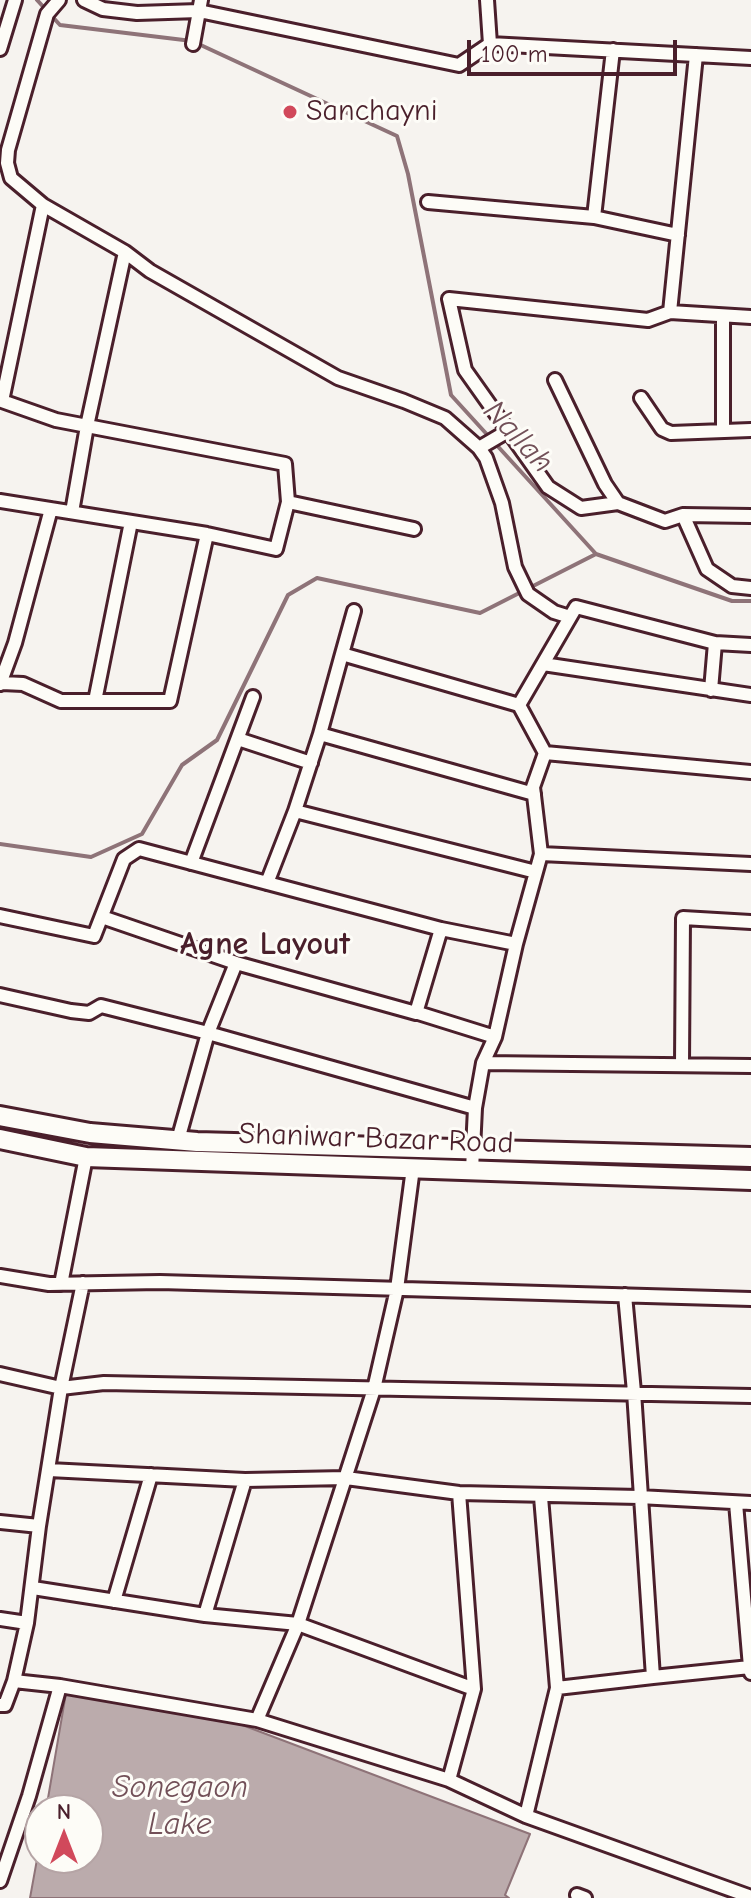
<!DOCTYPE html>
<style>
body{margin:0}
#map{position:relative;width:751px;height:1898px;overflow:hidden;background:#f6f3ef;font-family:"Comic Neue",sans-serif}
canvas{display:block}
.north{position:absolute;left:24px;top:1794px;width:80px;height:80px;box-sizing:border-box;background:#fdfcf7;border:2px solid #b5a4a5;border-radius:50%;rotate:0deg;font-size:22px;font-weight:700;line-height:32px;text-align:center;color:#4a1f2b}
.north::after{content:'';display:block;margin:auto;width:28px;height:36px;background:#d1495b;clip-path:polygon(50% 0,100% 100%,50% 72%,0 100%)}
.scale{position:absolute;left:467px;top:40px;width:210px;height:36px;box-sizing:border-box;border:4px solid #4a1f2b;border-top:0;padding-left:10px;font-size:24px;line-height:28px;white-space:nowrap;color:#4a1f2b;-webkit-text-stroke:6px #fdfcf7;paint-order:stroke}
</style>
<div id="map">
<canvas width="751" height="1898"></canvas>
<div class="north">N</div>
<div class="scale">100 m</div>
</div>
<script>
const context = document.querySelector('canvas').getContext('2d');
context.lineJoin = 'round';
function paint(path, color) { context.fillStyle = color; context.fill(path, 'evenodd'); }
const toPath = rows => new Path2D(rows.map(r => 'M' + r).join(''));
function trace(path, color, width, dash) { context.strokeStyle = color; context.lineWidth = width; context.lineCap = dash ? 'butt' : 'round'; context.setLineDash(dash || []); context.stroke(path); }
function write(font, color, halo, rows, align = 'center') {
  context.font = font + ' "Comic Neue",sans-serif'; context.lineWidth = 6; context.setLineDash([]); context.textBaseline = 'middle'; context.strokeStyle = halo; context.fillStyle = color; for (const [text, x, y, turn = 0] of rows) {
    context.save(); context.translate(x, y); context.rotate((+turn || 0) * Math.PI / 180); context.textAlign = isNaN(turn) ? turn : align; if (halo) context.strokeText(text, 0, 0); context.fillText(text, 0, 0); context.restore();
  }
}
const water = toPath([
 [66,1693,237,1723,530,1834,505,1895,509,1898,30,1898,40,1843,40,1858,88,1858,88,1810,46,1810,66,1693]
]);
const stream = toPath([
 [37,0,60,25,192,41,397,136,408,174,451,395,596,554,732,601,751,601],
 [0,844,91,857,142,834,182,765,217,740,288,595,317,578,480,613,596,554]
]);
const street = toPath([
 [59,0,47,14,8,150,7,163,11,178,43,205,125,252,150,271,338,378,404,401,445,418,479,448,486,458,502,503,515,567,528,594,554,612,570,617],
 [84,0,103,9,137,13,199,11,459,65,490,44,751,58],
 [487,0,490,44],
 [193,44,201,0],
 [0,49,15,0],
 [613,50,594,217,678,235],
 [696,55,670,312,751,317],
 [428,202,594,217],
 [43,205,2,401,56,420,285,464,288,502,414,529],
 [670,312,648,320,449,299,465,370,548,487,581,508,618,503,665,521,683,515,751,516],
 [723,316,723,431],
 [555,380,605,484,618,503],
 [641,398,662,429,671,433,751,430],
 [479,448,508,431],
 [0,501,207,534,276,549,288,502],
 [72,512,87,426,125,252],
 [683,515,707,569,732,586,751,588],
 [354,611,342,654,519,705,545,753,533,787,541,854,516,944,495,1037],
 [342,654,320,734,534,794],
 [543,664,751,695],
 [2,683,23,684,61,701,170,701,207,534],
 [0,684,15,643,51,509],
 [711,690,715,643],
 [95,701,131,522],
 [519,705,576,607,715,643,751,645],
 [320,734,295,811,536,872],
 [238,739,311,763],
 [545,753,751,772],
 [541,854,751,864],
 [191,863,253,697],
 [267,883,295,811],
 [0,916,94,936,124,859,139,849,441,929,416,1013,236,963,102,917],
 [441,929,516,944],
 [0,995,71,1011,89,1013,101,1006,208,1033,236,963],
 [415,1012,495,1037,483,1063],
 [682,1064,683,918,751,922],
 [178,1140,208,1033,475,1108],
 [472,1170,475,1108,483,1063,751,1066],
 [0,1276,49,1284,160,1282,751,1299],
 [61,1284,86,1157],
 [625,1295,634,1392,653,1677,750,1667,751,1673],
 [0,1374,61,1388,83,1283],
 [49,1470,245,1480,346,1478,459,1493,639,1497,751,1503],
 [459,1493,474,1689],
 [736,1503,750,1667],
 [0,1522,39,1526,27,1623,0,1619],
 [39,1526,61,1388,104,1383,751,1396],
 [33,1588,205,1615,245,1480],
 [114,1601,151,1475],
 [205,1615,298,1624,474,1689,449,1780],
 [14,1681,27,1623],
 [557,1688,653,1677],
 [0,1705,5,1705,14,1681,60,1686,257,1720,449,1780,526,1816,751,1897],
 [257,1720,298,1624,374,1389,397,1289,413,1168],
 [526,1816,557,1688,541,1497],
 [0,1881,29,1796,60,1686],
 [577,1895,585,1898]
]);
const secondary = toPath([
 [0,1116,90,1133,197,1142,751,1157],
 [0,1139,86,1157,751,1180]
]);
const markers = [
 [290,112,8,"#d1495b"]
];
const poiNames = [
 ["Sanchayni",306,112]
];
const streetNames = [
 ["Shaniwar Bazar Road",376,1139,2]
];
const waterNames = [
 ["Nallah",518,437,47],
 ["Sonegaon",180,1788],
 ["Lake",180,1825]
];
const neighbourhoodNames = [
 ["Agne Layout",265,945]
];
paint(water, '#bbabac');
trace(water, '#8e7378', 2);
trace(stream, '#8e7378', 4);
trace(street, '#4a1f2b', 18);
trace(secondary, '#4a1f2b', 24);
trace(street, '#fdfcf7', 12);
trace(secondary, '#fdfcf7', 18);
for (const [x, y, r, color] of markers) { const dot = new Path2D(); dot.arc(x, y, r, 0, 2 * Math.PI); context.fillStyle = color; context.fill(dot); trace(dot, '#fdfcf7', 3); }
write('30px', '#4a1f2b', '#fdfcf7', poiNames, 'left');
write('30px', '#4a1f2b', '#fdfcf7', streetNames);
write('italic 32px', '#725058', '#fdfcf7', waterNames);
write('bold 32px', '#4a1f2b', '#fdfcf7', neighbourhoodNames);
</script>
